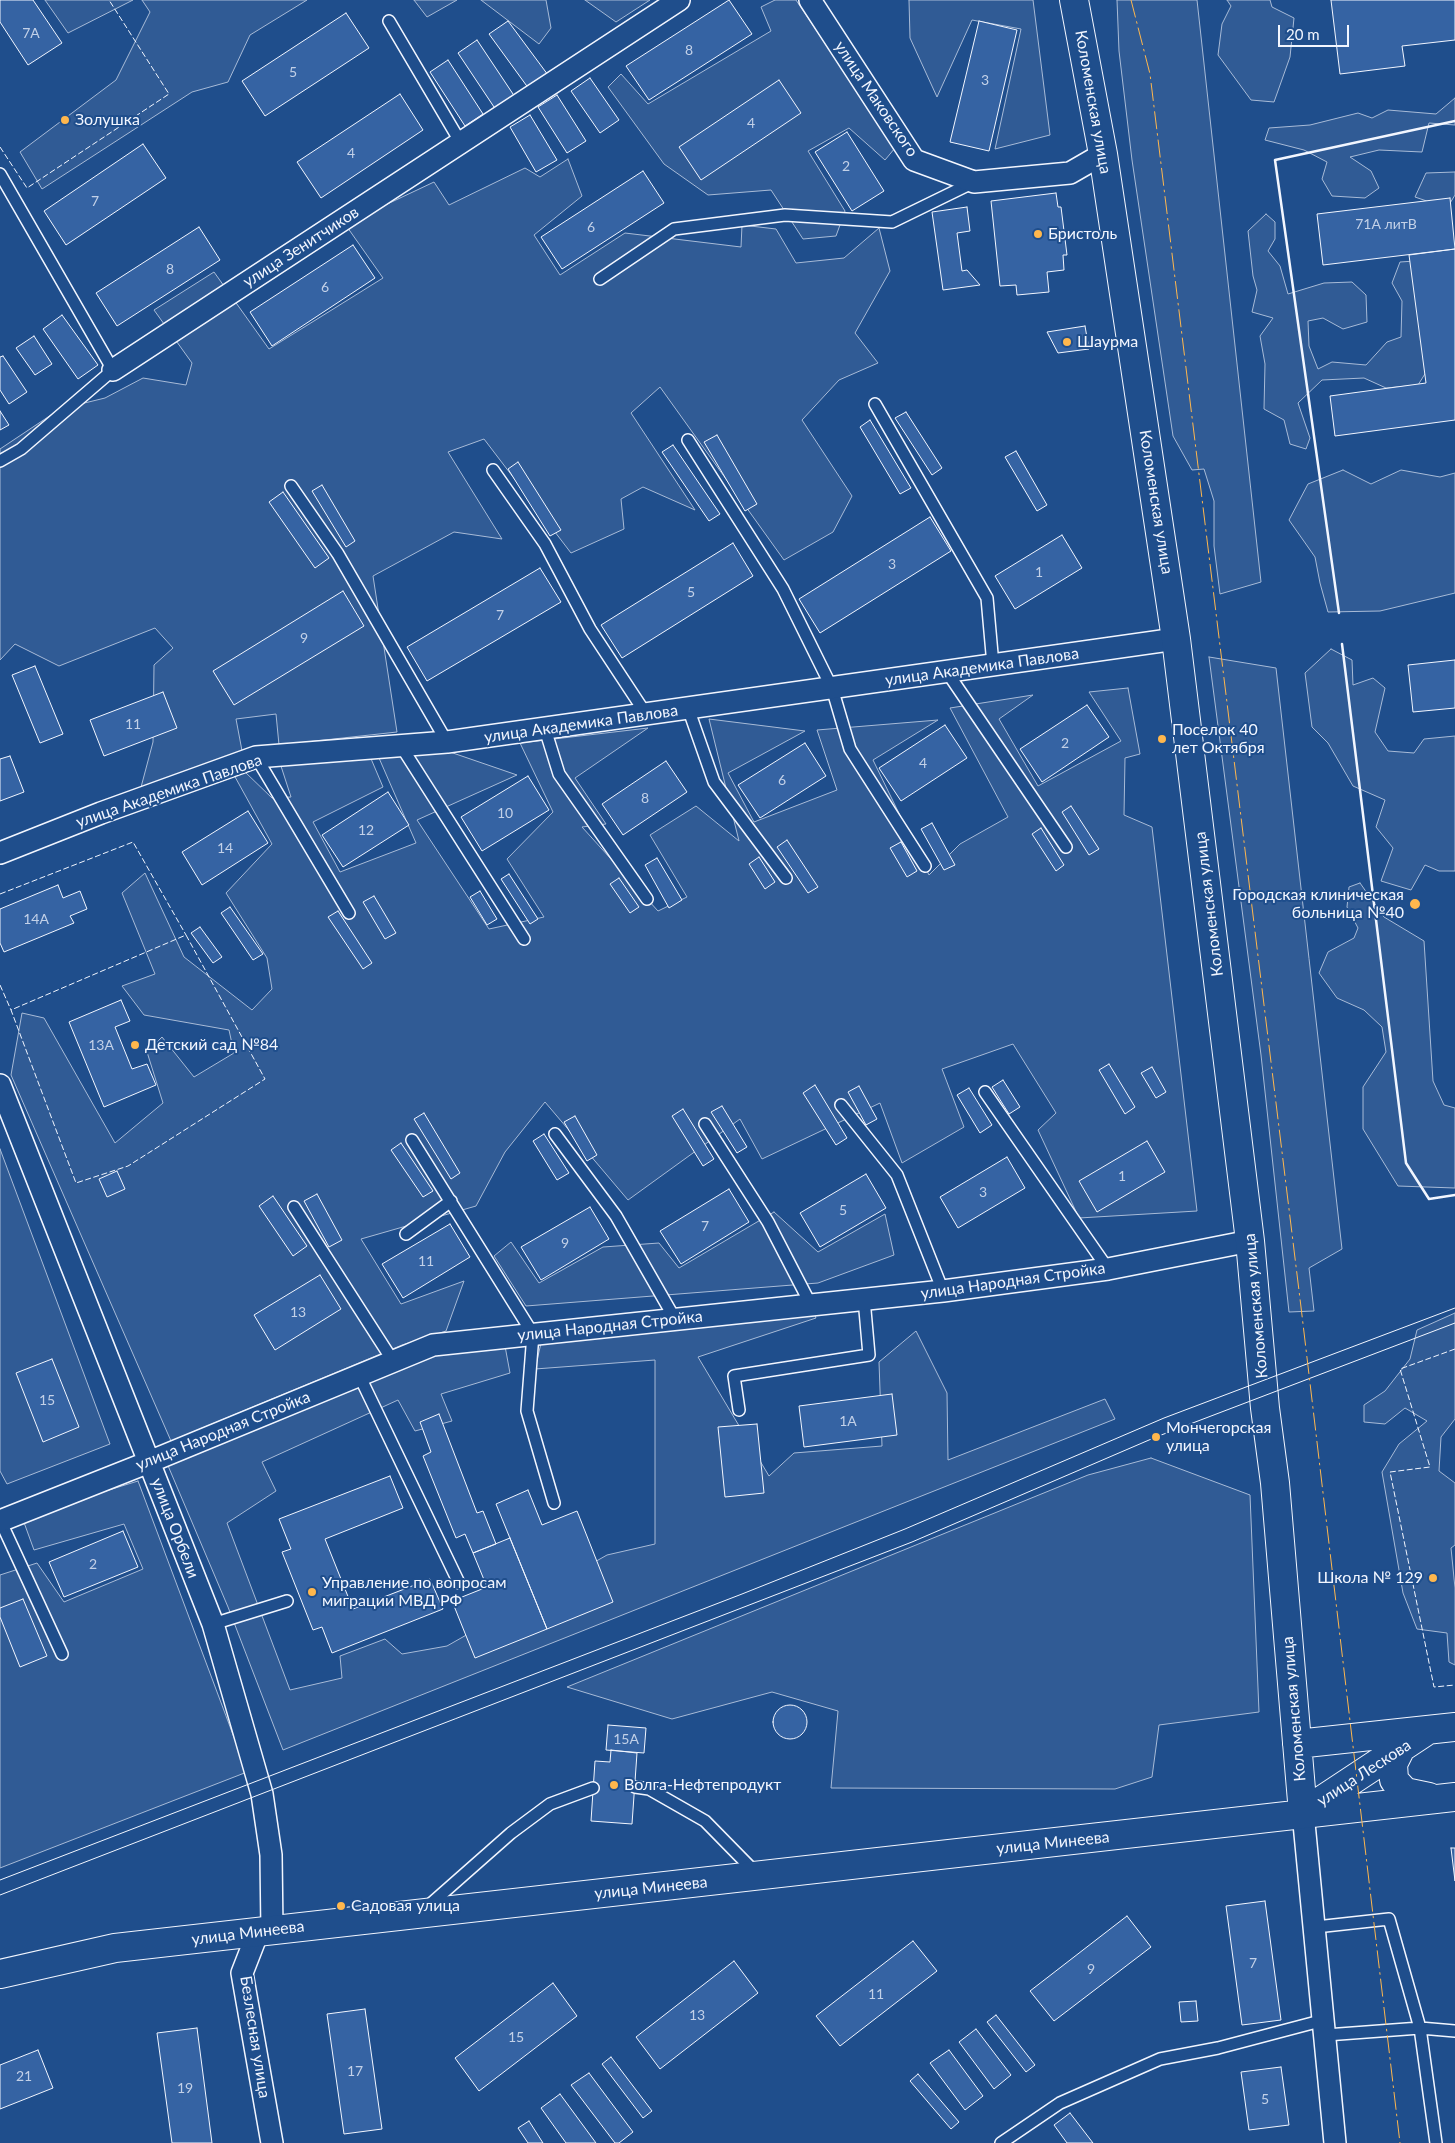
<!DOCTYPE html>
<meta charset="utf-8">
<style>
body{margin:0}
#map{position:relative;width:1455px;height:2143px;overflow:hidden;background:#1f4e8c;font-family:Lato,sans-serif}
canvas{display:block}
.scale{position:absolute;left:1278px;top:25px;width:71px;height:22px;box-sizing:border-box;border:2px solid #f2f6ff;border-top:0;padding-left:6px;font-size:15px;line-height:18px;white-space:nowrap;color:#f2f6ff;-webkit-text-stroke:4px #1f4e8c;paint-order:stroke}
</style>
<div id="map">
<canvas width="1455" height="2143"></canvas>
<div class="scale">20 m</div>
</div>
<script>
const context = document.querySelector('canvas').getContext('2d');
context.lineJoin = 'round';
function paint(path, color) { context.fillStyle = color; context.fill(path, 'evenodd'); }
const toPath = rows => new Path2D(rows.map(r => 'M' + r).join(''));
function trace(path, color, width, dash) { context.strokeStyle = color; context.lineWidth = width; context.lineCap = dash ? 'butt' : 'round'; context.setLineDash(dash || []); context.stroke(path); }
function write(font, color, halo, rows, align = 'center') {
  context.font = font + ' Lato,sans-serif'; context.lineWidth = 4; context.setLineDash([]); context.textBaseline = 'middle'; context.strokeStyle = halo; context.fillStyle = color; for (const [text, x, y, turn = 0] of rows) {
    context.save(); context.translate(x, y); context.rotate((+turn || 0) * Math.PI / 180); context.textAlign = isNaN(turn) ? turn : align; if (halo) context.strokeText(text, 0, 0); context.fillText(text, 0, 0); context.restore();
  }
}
const built = toPath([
 [45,0,133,0,68,33,45,0],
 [142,0,307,0,250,35,228,82,192,92,42,189,20,152,116,80,150,12,142,0],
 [414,0,457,0,427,17,414,0],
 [481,0,546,0,551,28,539,44,481,0],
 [585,0,650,0,616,22,585,0],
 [775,0,796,0,895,148,885,160,849,128,808,151,845,211,836,236,803,239,771,190,708,195,664,164,608,87,621,74,648,104,771,31,761,7,775,0],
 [909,0,1033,0,1050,135,995,149,1021,29,972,20,937,97,910,38,909,0],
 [1117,0,1197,0,1261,582,1220,594,1214,546,1214,501,1204,469,1192,470,1173,436,1132,160,1119,51,1117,0],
 [1227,0,1270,0,1272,7,1294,18,1290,57,1274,102,1251,100,1218,55,1222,24,1231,6,1227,0],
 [1455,98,1455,125,1429,123,1422,152,1379,150,1350,157,1371,171,1379,188,1365,198,1332,196,1322,179,1327,162,1304,150,1265,140,1269,128,1310,125,1358,113,1372,118,1388,110,1436,114,1455,98],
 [568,159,582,196,534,235,560,275,625,233,741,247,742,225,776,229,796,263,844,258,879,228,890,271,855,333,878,363,839,380,802,420,852,496,833,532,784,560,660,387,631,413,695,510,643,487,621,499,624,529,571,553,484,439,448,452,502,539,454,532,373,576,397,732,279,745,276,714,236,719,243,756,140,791,153,742,154,665,173,648,155,628,59,666,15,644,0,660,0,449,60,409,105,398,143,378,186,385,192,363,154,310,214,272,269,349,383,278,345,224,434,182,449,205,525,168,540,177,568,159],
 [1455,172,1455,195,1447,208,1415,197,1426,173,1455,172],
 [1266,214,1275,222,1275,239,1268,251,1280,266,1288,294,1324,283,1352,282,1366,295,1367,322,1343,329,1323,318,1308,321,1309,346,1318,369,1332,362,1366,365,1387,342,1401,337,1402,301,1392,283,1400,262,1415,261,1433,361,1418,385,1386,388,1364,378,1322,380,1298,403,1310,438,1306,449,1290,444,1284,420,1264,409,1265,364,1260,336,1273,318,1252,312,1257,290,1253,276,1248,231,1266,214],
 [1343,470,1371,484,1401,470,1440,477,1455,473,1455,593,1380,611,1328,612,1320,583,1315,557,1289,520,1308,484,1343,470],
 [1331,649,1352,660,1353,685,1373,678,1385,688,1375,732,1388,751,1414,753,1424,739,1455,736,1455,871,1439,871,1425,865,1411,890,1381,881,1393,848,1376,827,1385,800,1353,786,1328,743,1312,727,1305,673,1331,649],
 [1209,657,1276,668,1342,1249,1309,1268,1314,1311,1289,1312,1261,1055,1209,657],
 [1128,688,1140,754,1125,758,1124,815,1152,827,1197,1211,1079,1218,1038,1130,1056,1113,1013,1044,942,1069,964,1127,902,1163,880,1103,762,1159,740,1119,628,1200,545,1102,505,1152,476,1206,361,1239,401,1304,464,1281,446,1331,402,1345,171,1441,11,1075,22,1013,44,1018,115,1143,163,1103,147,1052,162,1037,194,1077,234,1053,229,1030,144,1015,122,986,155,974,122,893,145,873,184,957,252,1010,272,989,267,958,226,893,272,844,234,775,244,771,272,798,291,797,279,760,369,754,383,787,313,822,340,872,416,843,379,758,450,752,517,775,417,820,489,929,544,917,507,859,553,812,520,743,648,728,575,778,606,824,582,827,658,911,687,897,650,835,696,806,739,841,709,719,805,731,728,773,754,822,837,790,817,730,938,720,873,760,929,875,960,844,1008,817,950,708,1033,695,999,719,1038,786,1121,741,1089,692,1128,688],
 [1360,883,1384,917,1424,941,1433,1081,1444,1105,1455,1108,1455,1188,1398,1186,1363,1129,1363,1087,1386,1052,1382,1027,1364,1010,1337,998,1319,973,1328,952,1354,938,1358,928,1347,907,1349,887,1360,883],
 [0,1149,110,1444,7,1484,0,1471,0,1149],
 [774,1212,818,1252,885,1214,894,1255,818,1283,526,1306,494,1256,511,1242,539,1283,603,1247,659,1243,679,1268,774,1212],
 [812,1309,816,1318,698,1357,769,1476,794,1453,882,1446,879,1362,916,1331,947,1393,948,1460,1105,1399,1115,1419,283,1750,228,1607,166,1461,436,1350,505,1346,510,1373,441,1394,452,1421,415,1431,398,1400,262,1462,276,1491,227,1523,290,1690,342,1678,340,1656,385,1639,402,1654,447,1646,607,1555,655,1544,655,1360,535,1369,542,1339,812,1309],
 [1455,1313,1455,1419,1441,1437,1439,1471,1455,1483,1455,1545,1451,1548,1455,1588,1455,1665,1449,1662,1447,1633,1417,1629,1403,1593,1382,1472,1399,1444,1427,1421,1405,1408,1385,1424,1364,1422,1364,1405,1385,1391,1410,1359,1417,1330,1455,1313],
 [1151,1458,1250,1495,1259,1712,1159,1725,1152,1777,1115,1789,831,1788,838,1711,772,1692,672,1719,567,1687,1088,1475,1151,1458],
 [138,1481,247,1772,0,1868,0,1575,37,1563,64,1602,143,1569,124,1524,34,1550,22,1517,138,1481]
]);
const building = toPath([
 [0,0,33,0,62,43,28,65,0,22,0,0],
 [729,0,752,34,649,100,626,66,729,0],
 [1331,0,1455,0,1455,40,1402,46,1405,66,1340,74,1331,0],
 [346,13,369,48,265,116,242,81,346,13],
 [508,21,548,75,529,89,489,34,508,21],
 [979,21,1017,30,989,151,950,142,979,21],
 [477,40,515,97,496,110,458,53,477,40],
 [448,60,483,114,465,126,430,72,448,60],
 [590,78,619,120,600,133,571,91,590,78],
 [779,80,801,113,701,180,679,147,779,80],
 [400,94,423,130,321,198,297,162,400,94],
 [557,95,586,141,567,153,538,107,557,95],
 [530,115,557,160,536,172,510,127,530,115],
 [847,132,884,191,852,211,815,152,847,132],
 [143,144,166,178,66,245,44,211,143,144],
 [643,171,664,203,562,269,541,237,643,171],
 [1056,193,1058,207,1061,207,1067,255,1063,255,1064,270,1047,272,1049,292,1017,295,1016,285,1000,286,991,201,1056,193],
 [1450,198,1455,249,1323,265,1317,214,1450,198],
 [967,207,970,231,957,233,962,271,967,270,980,285,943,290,932,212,967,207],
 [199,227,220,260,117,326,96,293,199,227],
 [353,245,375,278,272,346,250,312,353,245],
 [1455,249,1455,420,1335,436,1330,396,1426,383,1409,255,1455,249],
 [62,315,98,365,78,379,43,329,62,315],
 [1085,326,1089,349,1058,353,1047,332,1085,326],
 [34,336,52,364,35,375,16,348,34,336],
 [3,356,27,392,9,404,0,390,0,357,3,356],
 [0,411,9,425,0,430,0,411],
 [906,412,942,468,932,475,895,418,906,412],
 [870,420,911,488,900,494,860,427,870,420],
 [717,435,757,504,745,511,704,442,717,435],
 [673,445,720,514,709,521,662,452,673,445],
 [1016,451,1047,505,1037,511,1005,457,1016,451],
 [518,462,561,530,550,536,508,469,518,462],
 [322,485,355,541,346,547,312,491,322,485],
 [283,492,329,558,315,568,269,502,283,492],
 [930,517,951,551,820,633,799,599,930,517],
 [1062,535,1082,568,1015,609,995,576,1062,535],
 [733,543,753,576,622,658,601,625,733,543],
 [540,568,561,602,427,681,407,647,540,568],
 [343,591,364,626,234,705,213,671,343,591],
 [1455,660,1455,708,1413,712,1408,665,1455,660],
 [35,666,63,734,40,743,12,675,35,666],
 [163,692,177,728,104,756,90,720,163,692],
 [1087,705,1109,737,1042,782,1020,749,1087,705],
 [945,725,967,758,901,801,879,768,945,725],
 [805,743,826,776,760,818,738,785,805,743],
 [10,756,24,792,0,801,0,759,10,756],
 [666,761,687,792,623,835,602,804,666,761],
 [528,776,549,810,482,851,461,817,528,776],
 [388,792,409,825,343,867,322,835,388,792],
 [1071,806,1099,849,1089,855,1062,812,1071,806],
 [248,811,268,843,202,885,182,852,248,811],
 [932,823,955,865,944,870,921,829,932,823],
 [1041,828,1064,865,1056,871,1032,834,1041,828],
 [787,840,818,887,808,893,777,847,787,840],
 [901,842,917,871,907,877,890,848,901,842],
 [759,857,775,882,765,889,749,864,759,857],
 [657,858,682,900,669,908,645,865,657,858],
 [509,874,538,919,530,924,501,879,509,874],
 [619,878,639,907,630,913,610,884,619,878],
 [58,885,63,898,80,891,87,909,70,916,74,923,4,952,0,943,0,909,58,885],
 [480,891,497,919,487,925,470,897,480,891],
 [374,896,396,933,385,939,363,902,374,896],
 [230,907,263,954,253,960,221,913,230,907],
 [338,911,372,963,363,969,328,917,338,911],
 [200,927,222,957,213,963,191,933,200,927],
 [121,1000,130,1021,115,1027,132,1069,147,1064,156,1085,104,1107,69,1022,121,1000],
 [1109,1064,1135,1107,1125,1114,1099,1070,1109,1064],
 [1152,1067,1166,1092,1156,1098,1141,1073,1152,1067],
 [1003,1080,1020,1107,1009,1114,992,1087,1003,1080],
 [815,1085,847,1138,836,1145,803,1093,815,1085],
 [859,1086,877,1119,866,1125,848,1092,859,1086],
 [969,1088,992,1125,980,1133,957,1095,969,1088],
 [722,1106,747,1147,737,1153,711,1112,722,1106],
 [683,1109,714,1159,703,1166,672,1116,683,1109],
 [424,1113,460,1173,451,1179,414,1119,424,1113],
 [575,1116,597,1155,587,1161,564,1122,575,1116],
 [544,1134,569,1173,557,1180,533,1141,544,1134],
 [1147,1141,1165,1172,1097,1212,1079,1181,1147,1141],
 [401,1143,433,1191,423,1197,391,1150,401,1143],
 [1007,1157,1025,1188,958,1228,940,1197,1007,1157],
 [117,1171,125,1189,107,1197,99,1179,117,1171],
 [866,1174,886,1208,820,1247,800,1213,866,1174],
 [729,1189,749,1222,681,1264,660,1231,729,1189],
 [317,1194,342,1240,329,1247,304,1201,317,1194],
 [273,1196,307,1246,293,1256,259,1206,273,1196],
 [590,1207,609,1239,541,1280,521,1247,590,1207],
 [450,1224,470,1257,403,1298,382,1264,450,1224],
 [320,1275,341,1309,275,1350,254,1315,320,1275],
 [52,1359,79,1427,43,1442,16,1373,52,1359],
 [892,1394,897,1435,804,1447,799,1406,892,1394],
 [439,1414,477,1513,483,1511,496,1544,473,1553,465,1534,456,1538,423,1456,431,1452,420,1422,439,1414],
 [757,1424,764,1493,725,1497,718,1427,757,1424],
 [390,1476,403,1508,325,1539,353,1609,430,1579,443,1609,332,1653,322,1627,313,1630,282,1552,291,1549,279,1519,390,1476],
 [528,1490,542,1525,577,1511,613,1602,547,1629,496,1504,528,1490],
 [123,1531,138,1567,64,1597,49,1562,123,1531],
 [510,1538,547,1629,475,1658,452,1601,487,1587,473,1553,510,1538],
 [23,1599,47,1656,20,1667,0,1617,0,1608,23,1599],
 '773 1722a17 17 0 1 1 34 0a17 17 0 1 1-34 0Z',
 [608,1725,646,1728,644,1753,606,1750,608,1725],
 [611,1750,637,1753,632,1824,591,1821,595,1761,610,1762,611,1750],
 [1451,1848,1455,1848,1455,1881,1451,1848],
 [1265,1901,1281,2020,1242,2025,1226,1906,1265,1901],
 [1127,1916,1151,1947,1054,2021,1030,1991,1127,1916],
 [913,1941,937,1971,840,2046,816,2016,913,1941],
 [734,1961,758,1993,660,2069,636,2037,734,1961],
 [553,1983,577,2016,479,2091,455,2058,553,1983],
 [1196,2001,1198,2021,1181,2022,1179,2002,1196,2001],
 [365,2009,382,2129,344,2134,327,2014,365,2009],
 [996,2015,1035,2065,1026,2072,987,2022,996,2015],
 [197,2028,212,2143,172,2143,157,2033,197,2028],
 [976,2029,1011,2075,994,2089,959,2042,976,2029],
 [38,2050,53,2088,0,2109,0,2065,38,2050],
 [949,2050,983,2096,965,2110,930,2063,949,2050],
 [611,2057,652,2111,643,2118,602,2064,611,2057],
 [1281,2067,1289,2125,1249,2130,1241,2072,1281,2067],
 [589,2073,633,2132,619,2143,615,2143,571,2085,589,2073],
 [918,2074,959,2122,951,2129,910,2081,918,2074],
 [560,2094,596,2143,566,2143,541,2108,560,2094],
 [1070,2113,1093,2143,1067,2143,1054,2125,1070,2113],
 [529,2121,543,2143,528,2143,518,2128,529,2121]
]);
const lane = toPath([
 [389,21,461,143],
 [0,174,113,370,21,449,0,461],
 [600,279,674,229,785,215,892,222,974,182],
 [875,404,987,598,993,665],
 [688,440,783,589,832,688,850,749,925,866],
 [493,470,545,544,590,629,646,714],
 [291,486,338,554,447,742],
 [947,672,1066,847],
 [688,708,714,782,786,878],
 [545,729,559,774,647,899],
 [401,746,524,939],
 [256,757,349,913],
 [985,1092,1108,1269],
 [841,1105,897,1175,943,1291],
 [705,1124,768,1222,811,1305],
 [555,1134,616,1216,675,1319],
 [412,1140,533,1334,527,1411,554,1503],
 [294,1207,393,1361],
 [406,1234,451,1201],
 [359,1375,459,1583],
 [739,1410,734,1376,869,1355,864,1299],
 [0,1520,62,1654],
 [213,1624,287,1601],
 [635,1787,649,1789,705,1821,756,1873],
 [426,1908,511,1833,550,1804,593,1788],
 [1316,1927,1389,1919,1420,2028,1436,2143],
 [1326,2035,1420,2028,1455,2031],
 [1001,2143,1060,2103,1160,2059,1218,2048,1324,2020]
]);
const street = toPath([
 [810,0,914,160,974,182,1070,173,1103,154],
 [113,370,679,0],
 [0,853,101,813,256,757,447,742,1176,639],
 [0,1085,213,1624,262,1794,271,1855,272,1931],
 [0,1521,149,1462,433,1345,943,1291,1108,1269,1250,1241],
 [1303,1813,1335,2143],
 [258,1932,242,1973,272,2143]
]);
const secondary = toPath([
 [1074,0,1103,154,1176,639,1250,1241,1265,1408,1275,1483,1303,1813],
 [1297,1744,1455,1727],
 [1401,1748,1393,1764,1394,1780,1405,1792,1429,1797],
 [1307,1810,1425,1732],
 [0,1974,115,1948,1455,1797]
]);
const tram = toPath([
 [0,1880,742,1594,905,1529,1164,1418,1455,1308],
 [0,1895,912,1542,1156,1437,1455,1323]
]);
const fence = toPath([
 [0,147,27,188,169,94,109,0],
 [0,894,133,842,186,935],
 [186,935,265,1079,128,1166,76,1183,11,1010,186,935],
 [0,985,11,1010],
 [1455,1349,1400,1369,1430,1467,1390,1472,1434,1687,1455,1685]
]);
const wall = toPath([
 [1339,613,1275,160,1455,121],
 [1342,644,1406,1163,1429,1199,1455,1195]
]);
const power = toPath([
 [1131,0,1150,74,1301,1307,1400,2143]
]);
const markers = [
 [65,120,5,"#ffb74d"],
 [1038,234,5,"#ffb74d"],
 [1067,342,5,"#ffb74d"],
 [1162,739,5,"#ffb74d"],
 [1415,904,6,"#ffb74d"],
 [135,1045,5,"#ffb74d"],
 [1156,1437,5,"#ffb74d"],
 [1433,1578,5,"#ffb74d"],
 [312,1592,5,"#ffb74d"],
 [614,1785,5,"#ffb74d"],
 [341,1906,5,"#ffb74d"]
];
const numberNames = [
 ["7А",31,33],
 ["8",689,50],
 ["5",293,72],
 ["3",985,80],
 ["4",751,123],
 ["4",351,153],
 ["2",846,166],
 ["7",95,201],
 ["71А литВ",1386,224],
 ["6",591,227],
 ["8",170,269],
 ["6",325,287],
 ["3",892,564],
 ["1",1039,572],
 ["5",691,592],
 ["7",500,615],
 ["9",304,638],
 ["11",133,724],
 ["2",1065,743],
 ["4",923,763],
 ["6",782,780],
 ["8",645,798],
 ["10",505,813],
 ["12",366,830],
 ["14",225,848],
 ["14А",36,919],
 ["13А",101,1045],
 ["1",1122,1176],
 ["3",983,1192],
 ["5",843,1210],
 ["7",705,1226],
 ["9",565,1243],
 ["11",426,1261],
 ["13",298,1312],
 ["15",47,1400],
 ["1А",848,1421],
 ["2",93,1564],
 ["15А",626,1739],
 ["7",1253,1963],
 ["9",1091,1969],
 ["11",876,1994],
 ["13",697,2015],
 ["15",516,2037],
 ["17",355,2071],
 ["21",24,2076],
 ["19",185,2088],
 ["5",1265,2099]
];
const streetNames = [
 ["улица Маковского",876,99,56],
 ["Коломенская улица",1093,102,80],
 ["улица Зенитчиков",301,247,-33],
 ["Коломенская улица",1156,502,81],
 ["улица Академика Павлова",982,667,-8],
 ["улица Академика Павлова",581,724,-8],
 ["улица Академика Павлова",169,791,-19],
 ["Коломенская улица",1209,904,-97],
 ["улица Народная Стройка",1013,1281,-8],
 ["Коломенская улица",1256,1306,-95],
 ["улица Народная Стройка",610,1326,-6],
 ["улица Народная Стройка",223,1431,-22],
 ["улица Орбели",175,1528,69],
 ["Коломенская улица",1294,1709,-95],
 ["улица Лескова",1364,1773,-33],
 ["улица Минеева",1053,1843,-6],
 ["улица Минеева",651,1888,-6],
 ["улица Минеева",248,1933,-7],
 ["Безлесная улица",255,2037,81]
];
const poiNames = [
 ["Золушка",75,120],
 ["Бристоль",1048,234],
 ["Шаурма",1077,342],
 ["Поселок 40",1172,730],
 ["лет Октября",1172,748],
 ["Городская клиническая",1404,895,"right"],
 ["больница №40",1404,913,"right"],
 ["Детский сад №84",145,1045],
 ["Мончегорская",1166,1428],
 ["улица",1166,1446],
 ["Школа № 129",1423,1578,"right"],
 ["Управление по вопросам",322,1583],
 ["миграции МВД РФ",322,1601],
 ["Волга-Нефтепродукт",624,1785],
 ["Садовая улица",351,1906]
];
paint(built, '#305b95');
trace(built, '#a8bbd7', 1);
paint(building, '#3563a3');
trace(building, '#f2f6ff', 1);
trace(lane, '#f2f6ff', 14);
trace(street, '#f2f6ff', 24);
trace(secondary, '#f2f6ff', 30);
trace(lane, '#1f4e8c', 11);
trace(street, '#1f4e8c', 21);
trace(secondary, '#1f4e8c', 28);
trace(tram, '#f2f6ff', 1);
trace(fence, '#f2f6ff', 1, [6, 2.5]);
trace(wall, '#f2f6ff', 2.5);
trace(power, '#ffb74d', 1, [18, 4, 2.5, 4]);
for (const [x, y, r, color] of markers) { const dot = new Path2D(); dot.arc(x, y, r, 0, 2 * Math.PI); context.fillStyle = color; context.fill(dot); trace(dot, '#1f4e8c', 2); }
write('14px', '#c3d1e8', null, numberNames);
write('16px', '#f2f6ff', '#1f4e8c', streetNames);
write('16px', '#f2f6ff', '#1f4e8c', poiNames, 'left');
</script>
